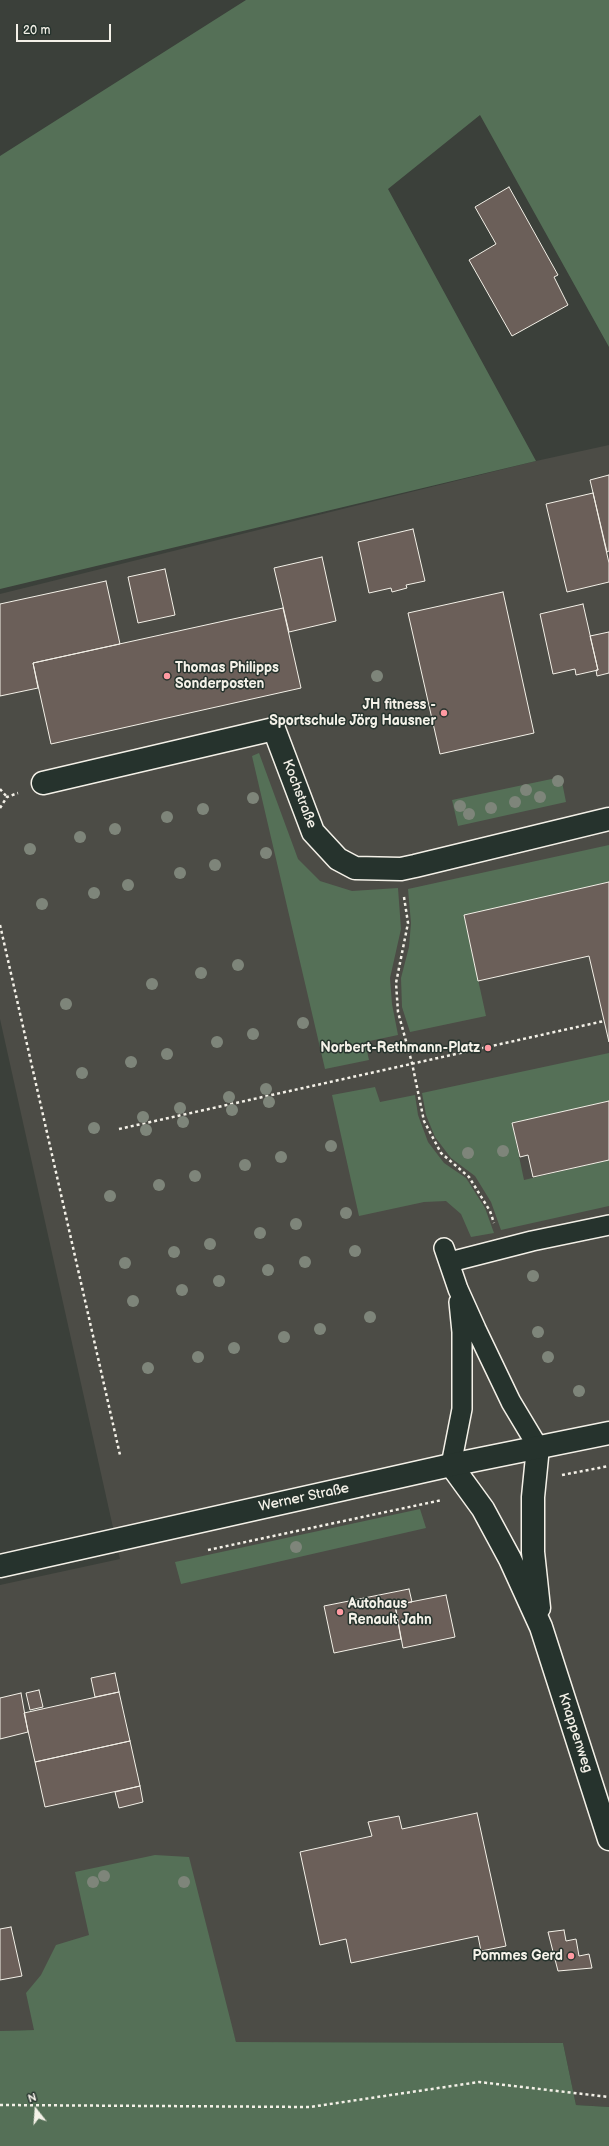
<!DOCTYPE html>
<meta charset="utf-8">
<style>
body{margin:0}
#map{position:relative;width:609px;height:2146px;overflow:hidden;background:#3b403a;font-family:"Balsamiq Sans",sans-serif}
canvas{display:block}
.north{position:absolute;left:16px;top:2090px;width:40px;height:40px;-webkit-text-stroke:3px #26332d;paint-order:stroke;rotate:343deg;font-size:11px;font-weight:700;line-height:16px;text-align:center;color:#f4f1e8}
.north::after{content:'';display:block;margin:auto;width:14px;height:18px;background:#f4f1e8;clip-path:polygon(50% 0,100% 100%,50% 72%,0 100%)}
.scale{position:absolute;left:16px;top:24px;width:95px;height:18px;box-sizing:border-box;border:2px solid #f4f1e8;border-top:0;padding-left:5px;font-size:12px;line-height:14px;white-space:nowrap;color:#f4f1e8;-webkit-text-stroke:3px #26332d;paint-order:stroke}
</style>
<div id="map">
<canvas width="609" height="2146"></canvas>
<div class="north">N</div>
<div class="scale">20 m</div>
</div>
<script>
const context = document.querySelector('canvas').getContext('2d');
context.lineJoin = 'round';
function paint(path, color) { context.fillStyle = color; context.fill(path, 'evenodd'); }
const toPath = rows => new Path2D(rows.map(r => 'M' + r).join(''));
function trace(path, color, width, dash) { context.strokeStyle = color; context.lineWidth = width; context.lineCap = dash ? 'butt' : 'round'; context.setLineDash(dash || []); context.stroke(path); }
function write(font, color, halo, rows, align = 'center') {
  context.font = font + ' "Balsamiq Sans",sans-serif'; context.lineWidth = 3; context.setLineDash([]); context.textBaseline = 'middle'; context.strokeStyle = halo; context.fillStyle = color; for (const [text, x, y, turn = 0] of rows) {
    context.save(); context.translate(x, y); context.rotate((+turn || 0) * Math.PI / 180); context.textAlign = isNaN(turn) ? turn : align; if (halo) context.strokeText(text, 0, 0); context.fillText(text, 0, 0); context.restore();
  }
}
const built = toPath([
 [609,445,609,2107,576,2105,563,2043,236,2042,231,2025,0,2031,0,1585,120,1559,0,1019,0,594,536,461]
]);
const green = toPath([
 [246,0,609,0,609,347,480,115,388,189,536,461,0,589,0,156],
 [259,753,298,859,320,881,352,891,398,888,401,929,390,978,392,1004,398,1035,365,1042,369,1060,325,1069,252,756],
 [561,777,566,802,458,826,452,800],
 [609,845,609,882,464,915,486,1016,410,1032,402,1007,401,978,409,947,411,923,408,889],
 [609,1053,609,1101,512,1123,524,1180,609,1160,609,1206,501,1230,491,1202,475,1176,451,1158,435,1137,426,1115,422,1093],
 [375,1087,380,1102,415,1095,418,1115,428,1142,444,1163,466,1178,485,1208,494,1233,471,1237,461,1214,446,1201,424,1202,359,1216,332,1095],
 [420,1509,426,1528,181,1584,175,1562],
 [155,1855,189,1857,236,2042,563,2043,576,2105,609,2107,609,2146,0,2146,0,2031,34,2030,26,1993,41,1975,56,1945,89,1935,75,1872]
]);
const building = toPath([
 [509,187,558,275,554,277,568,305,512,336,469,260,496,244,475,207,509,187],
 [609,475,609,551,607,552,590,480,609,475],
 [593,493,609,563,609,582,567,592,546,504,593,493],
 [413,529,425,581,406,585,407,588,392,592,391,588,369,593,358,542,413,529],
 [322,557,336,621,289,632,274,568,322,557],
 [165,569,175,615,138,623,128,577,165,569],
 [106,581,120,644,33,663,38,688,0,696,0,604,106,581],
 [503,592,534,733,440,754,408,613,503,592],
 [583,604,598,670,576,675,575,669,553,674,540,614,583,604],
 [283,608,301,688,51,744,33,663,283,608],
 [609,632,609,673,597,676,596,670,598,670,590,636,609,632],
 [609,882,609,1042,589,956,478,981,464,915,609,882],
 [609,1101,609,1160,533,1177,528,1155,520,1157,512,1123,609,1101],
 [409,1589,412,1602,395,1605,401,1639,334,1653,324,1606,409,1589],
 [446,1595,455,1637,403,1648,395,1605,446,1595],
 [115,1673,119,1692,95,1697,91,1678,115,1673],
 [39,1690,43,1707,30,1710,26,1693,39,1690],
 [119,1692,130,1741,35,1762,24,1713,119,1692],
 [21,1693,28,1732,0,1739,0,1698,21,1693],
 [130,1741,140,1786,45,1807,35,1762,130,1741],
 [140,1786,143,1802,119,1808,115,1792,140,1786],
 [477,1813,506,1946,481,1951,478,1936,351,1963,346,1939,320,1945,300,1852,372,1836,368,1822,399,1816,402,1829,477,1813],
 [11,1927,22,1976,0,1980,0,1929,11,1927],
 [564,1930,566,1941,576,1939,579,1956,589,1954,592,1968,558,1971,548,1932,564,1930]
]);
const path = toPath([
 [0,789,7,797],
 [0,808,7,797,18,793],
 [404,897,408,923,396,983,398,1012,412,1063,424,1121,441,1153,469,1177,490,1211,494,1223],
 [0,925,120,1455],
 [119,1129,604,1021],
 [562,1475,609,1466],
 [208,1550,442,1500],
 [0,2105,310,2107,479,2082,609,2097]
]);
const lane = toPath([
 [444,1248,458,1289,476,1329,511,1402,538,1447],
 [450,1262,532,1241,609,1225],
 [451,1465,462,1409,462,1332,459,1302]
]);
const street = toPath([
 [43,783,274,729,313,832,338,859,355,868,401,869,415,866,609,819],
 [538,1447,533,1497,533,1552,539,1608],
 [451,1465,483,1509,510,1559,541,1627,609,1839]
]);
const secondary = toPath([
 [0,1566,451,1465,609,1433]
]);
const trees = [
 [377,676],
 [558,781],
 [526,790],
 [540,797],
 [253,798],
 [515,802],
 [460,806],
 [491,808],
 [203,809],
 [469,814],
 [167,817],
 [115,829],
 [80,837],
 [30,849],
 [266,853],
 [215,865],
 [180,873],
 [128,885],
 [94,893],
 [42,904],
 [238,965],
 [201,973],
 [152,984],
 [66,1004],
 [303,1023],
 [253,1034],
 [217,1042],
 [167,1054],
 [131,1062],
 [82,1073],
 [266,1089],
 [229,1097],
 [269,1102],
 [180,1108],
 [232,1110],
 [143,1117],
 [183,1122],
 [94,1128],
 [146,1130],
 [331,1146],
 [503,1151],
 [468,1153],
 [281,1157],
 [245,1165],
 [195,1176],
 [159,1185],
 [110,1196],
 [346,1213],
 [296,1224],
 [260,1233],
 [210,1244],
 [355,1251],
 [174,1252],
 [305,1262],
 [125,1263],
 [268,1270],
 [533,1276],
 [219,1281],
 [182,1290],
 [133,1301],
 [370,1317],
 [320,1329],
 [538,1332],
 [284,1337],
 [234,1348],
 [198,1357],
 [548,1357],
 [148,1368],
 [579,1391],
 [296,1547],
 [104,1876],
 [93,1882],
 [184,1882]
];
const markers = [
 [167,676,4,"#ff9aa2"],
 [444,713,4,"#ff9aa2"],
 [488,1048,4,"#ff9aa2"],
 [340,1612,4,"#ff9aa2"],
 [571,1956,4,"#ff9aa2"]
];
const poiNames = [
 ["Thomas Philipps",175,668,"left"],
 ["Sonderposten",175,684,"left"],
 ["JH fitness -",436,705],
 ["Sportschule Jörg Hausner",436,721],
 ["Norbert-Rethmann-Platz",480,1048],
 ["Autohaus",348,1604,"left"],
 ["Renault Jahn",348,1620,"left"],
 ["Pommes Gerd",563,1956]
];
const streetNames = [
 ["Kochstraße",299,794,69],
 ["Werner Straße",304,1498,-12],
 ["Knappenweg",575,1733,72]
];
paint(built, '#4c4c46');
paint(green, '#557057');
paint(building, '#6b5f59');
trace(building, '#f4f1e8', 1);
trace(lane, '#f4f1e8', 22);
trace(street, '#f4f1e8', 25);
trace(secondary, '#f4f1e8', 25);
trace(path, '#f4f1e8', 2.5, [3, 3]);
trace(lane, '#26332d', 19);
trace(street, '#26332d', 22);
trace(secondary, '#26332d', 22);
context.fillStyle = '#7e857a';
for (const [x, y] of trees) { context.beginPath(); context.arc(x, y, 6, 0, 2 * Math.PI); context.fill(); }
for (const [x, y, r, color] of markers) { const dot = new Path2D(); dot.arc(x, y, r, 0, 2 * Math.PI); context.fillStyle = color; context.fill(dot); trace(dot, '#26332d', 1.5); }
write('bold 14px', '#f4f1e8', '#26332d', poiNames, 'right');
write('14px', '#f4f1e8', '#26332d', streetNames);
</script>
